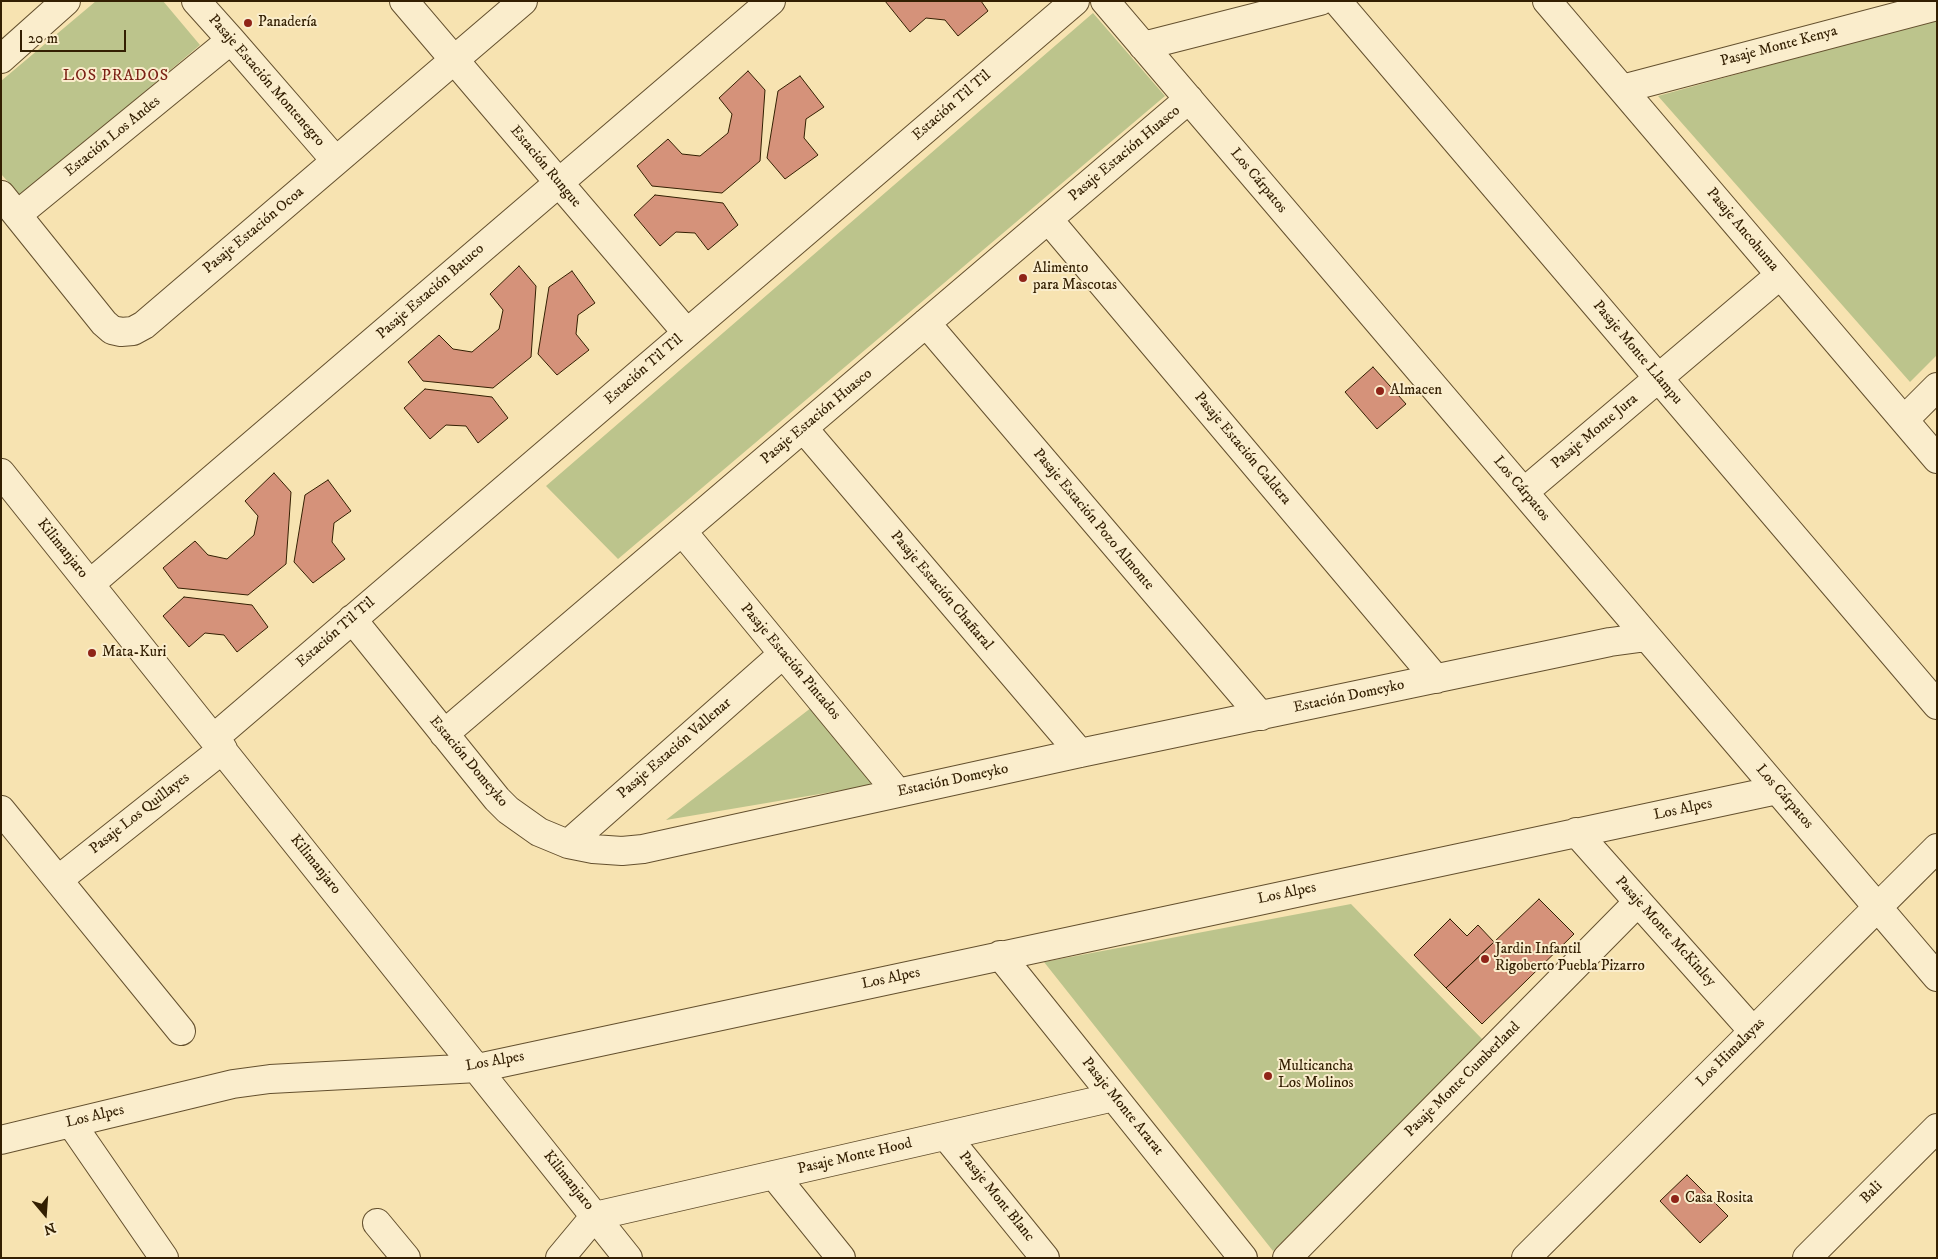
<!DOCTYPE html>
<meta charset="utf-8">
<style>
body{margin:0}
#map{position:relative;width:1938px;height:1259px;overflow:hidden;background:#f7e3b1;font-family:"IM FELL DW Pica",serif}
canvas{display:block}
.frame{position:absolute;inset:0;border:2px solid #331f02;pointer-events:none}
.north{position:absolute;left:20px;top:1189px;width:50px;height:50px;-webkit-text-stroke:4px #faedcc;paint-order:stroke;rotate:162deg;font-size:14px;font-weight:700;line-height:20px;text-align:center;color:#331f02}
.north::after{content:'';display:block;margin:auto;width:18px;height:22px;background:#331f02;clip-path:polygon(50% 0,100% 100%,50% 72%,0 100%)}
.scale{position:absolute;left:20px;top:30px;width:106px;height:22px;box-sizing:border-box;border:2px solid #331f02;border-top:0;padding-left:6px;font-size:15px;line-height:18px;white-space:nowrap;color:#331f02;-webkit-text-stroke:4px #faedcc;paint-order:stroke}
</style>
<div id="map">
<canvas width="1938" height="1259"></canvas>
<div class="frame"></div>
<div class="north">N</div>
<div class="scale">20 m</div>
</div>
<script>
const context = document.querySelector('canvas').getContext('2d');
context.lineJoin = 'round';
function paint(path, color) { context.fillStyle = color; context.fill(path, 'evenodd'); }
const toPath = rows => new Path2D(rows.map(r => 'M' + r).join(''));
function trace(path, color, width, dash) { context.strokeStyle = color; context.lineWidth = width; context.lineCap = dash ? 'butt' : 'round'; context.setLineDash(dash || []); context.stroke(path); }
function write(font, color, halo, rows, align = 'center') {
  context.font = font + ' "IM FELL DW Pica",serif'; context.lineWidth = 4; context.setLineDash([]); context.textBaseline = 'middle'; context.strokeStyle = halo; context.fillStyle = color; for (const [text, x, y, turn = 0] of rows) {
    context.save(); context.translate(x, y); context.rotate((+turn || 0) * Math.PI / 180); context.textAlign = isNaN(turn) ? turn : align; if (halo) context.strokeText(text, 0, 0); context.fillText(text, 0, 0); context.restore();
  }
}
const green = toPath([
 [96,1,163,1,200,45,21,196,1,174,1,81],
 [1093,13,1165,96,618,559,546,486],
 [1937,19,1937,355,1910,382,1658,96],
 [816,704,879,784,666,820],
 [1351,904,1483,1040,1273,1251,1044,962]
]);
const building = toPath([
 [885,1,981,1,988,11,958,36,945,20,926,18,910,32,885,1],
 [748,71,765,90,760,161,722,193,652,186,637,166,668,139,682,154,700,156,728,133,732,114,719,98,748,71],
 [800,76,824,107,806,119,804,138,818,155,785,179,767,158,778,91,800,76],
 [655,195,723,203,738,225,708,250,695,233,676,232,660,246,634,215,655,195],
 [519,266,536,286,531,357,493,388,423,381,408,362,439,335,453,349,472,352,499,329,503,310,490,294,519,266],
 [572,271,595,303,578,315,576,334,589,350,557,375,538,354,549,287,572,271],
 [1373,367,1406,404,1377,429,1345,392,1373,367],
 [425,389,492,397,508,418,478,443,466,426,446,425,430,439,404,408,425,389],
 [274,473,291,492,286,564,248,595,178,588,163,568,195,541,208,555,227,559,254,535,258,516,245,501,274,473],
 [328,480,351,511,334,523,332,542,345,559,313,583,294,562,305,495,328,480],
 [184,597,252,605,268,627,237,652,224,635,205,633,189,647,163,616,184,597],
 [1539,899,1574,934,1482,1024,1446,988,1539,899],
 [1450,919,1467,936,1478,925,1494,942,1446,988,1414,955,1450,919],
 [1687,1175,1728,1216,1700,1243,1660,1201,1687,1175]
]);
const minor = toPath([
 [196,1,231,40,336,161],
 [404,1,687,333],
 [1105,1,1937,977],
 [1337,1,1937,705],
 [1547,1,1937,459],
 [1143,46,1320,1],
 [1,59,66,1],
 [1622,89,1937,6],
 [1,195,104,323,112,330,121,332,133,331,144,325,523,1],
 [17,215,231,40],
 [1048,219,1436,679],
 [926,323,1261,716],
 [1904,420,1937,387],
 [803,428,1080,753],
 [1,473,628,1258],
 [1524,492,1780,275],
 [682,531,898,793],
 [90,584,771,1],
 [352,619,497,799,508,810,539,832,568,844,593,849,622,851,643,849,1080,753,1610,642,1647,637],
 [444,734,1189,99],
 [214,738,1075,1],
 [1,810,181,1031],
 [1576,832,1753,1031],
 [568,844,783,654],
 [58,880,223,749],
 [1000,955,1243,1258],
 [71,1123,164,1258],
 [946,1136,1045,1258],
 [1,1140,233,1084,270,1079,478,1068,1777,790],
 [774,1175,841,1258],
 [377,1223,406,1258],
 [560,1258,595,1216,1114,1097],
 [1287,1258,1638,902],
 [1526,1258,1937,848],
 [1807,1258,1937,1128]
]);
const markers = [
 [248,23,5,"#8f2418"],
 [1023,278,5,"#8f2418"],
 [1380,391,5,"#8f2418"],
 [92,653,5,"#8f2418"],
 [1485,959,5,"#8f2418"],
 [1268,1076,5,"#8f2418"],
 [1675,1199,5,"#8f2418"]
];
const poiNames = [
 ["Panadería",258,23],
 ["Alimento",1033,269],
 ["para Mascotas",1033,286],
 ["Almacen",1390,391],
 ["Mata-Kuri",102,653],
 ["Jardin Infantil",1495,950],
 ["Rigoberto Puebla Pizarro",1495,967],
 ["Multicancha",1278,1067],
 ["Los Molinos",1278,1084],
 ["Casa Rosita",1685,1199]
];
const streetNames = [
 ["Pasaje Monte Kenya",1779,47,-15],
 ["Pasaje Estación Montenegro",266,81,49],
 ["Estación Til Til",952,106,-41],
 ["Estación Los Andes",113,137,-39],
 ["Pasaje Estación Huasco",1125,154,-40],
 ["Estación Rungue",545,167,50],
 ["Los Cárpatos",1258,181,50],
 ["Pasaje Ancohuma",1742,230,50],
 ["Pasaje Estación Ocoa",254,231,-40],
 ["Pasaje Estación Batuco",431,292,-41],
 ["Pasaje Monte Llampu",1637,353,50],
 ["Estación Til Til",644,370,-41],
 ["Pasaje Estación Huasco",817,417,-40],
 ["Pasaje Monte Jura",1595,432,-40],
 ["Pasaje Estación Caldera",1242,449,50],
 ["Los Cárpatos",1521,489,50],
 ["Pasaje Estación Pozo Almonte",1093,520,50],
 ["Kilimanjaro",62,549,51],
 ["Pasaje Estación Chañaral",941,591,50],
 ["Estación Til Til",336,633,-41],
 ["Pasaje Estación Pintados",790,662,50],
 ["Estación Domeyko",1349,697,-12],
 ["Pasaje Estación Vallenar",675,749,-41],
 ["Estación Domeyko",468,762,50],
 ["Estación Domeyko",953,781,-12],
 ["Los Cárpatos",1784,797,49],
 ["Los Alpes",1683,810,-12],
 ["Pasaje Los Quillayes",140,814,-38],
 ["Kilimanjaro",315,865,51],
 ["Los Alpes",1287,894,-12],
 ["Pasaje Monte McKinley",1665,932,48],
 ["Los Alpes",891,979,-12],
 ["Los Himalayas",1731,1053,-45],
 ["Los Alpes",495,1062,-10],
 ["Pasaje Monte Cumberland",1463,1080,-45],
 ["Pasaje Monte Ararat",1122,1107,51],
 ["Los Alpes",95,1117,-13],
 ["Pasaje Monte Hood",855,1157,-13],
 ["Kilimanjaro",568,1181,51],
 ["Bali",1872,1193,-45],
 ["Pasaje Mont Blanc",996,1197,51]
];
const neighbourhoodNames = [
 ["LOS PRADOS",116,77]
];
paint(green, '#bcc48c');
paint(building, '#d5927a');
trace(building, '#331f02', 1);
trace(minor, '#64502e', 30);
trace(minor, '#faedcc', 28);
for (const [x, y, r, color] of markers) { const dot = new Path2D(); dot.arc(x, y, r, 0, 2 * Math.PI); context.fillStyle = color; context.fill(dot); trace(dot, '#faedcc', 2); }
write('15px', '#331f02', '#faedcc', poiNames, 'left');
write('15px', '#331f02', '#faedcc', streetNames);
context.letterSpacing = '1px';
write('16px', '#7a1f14', '#faedcc', neighbourhoodNames);
context.letterSpacing = '0px';
</script>
